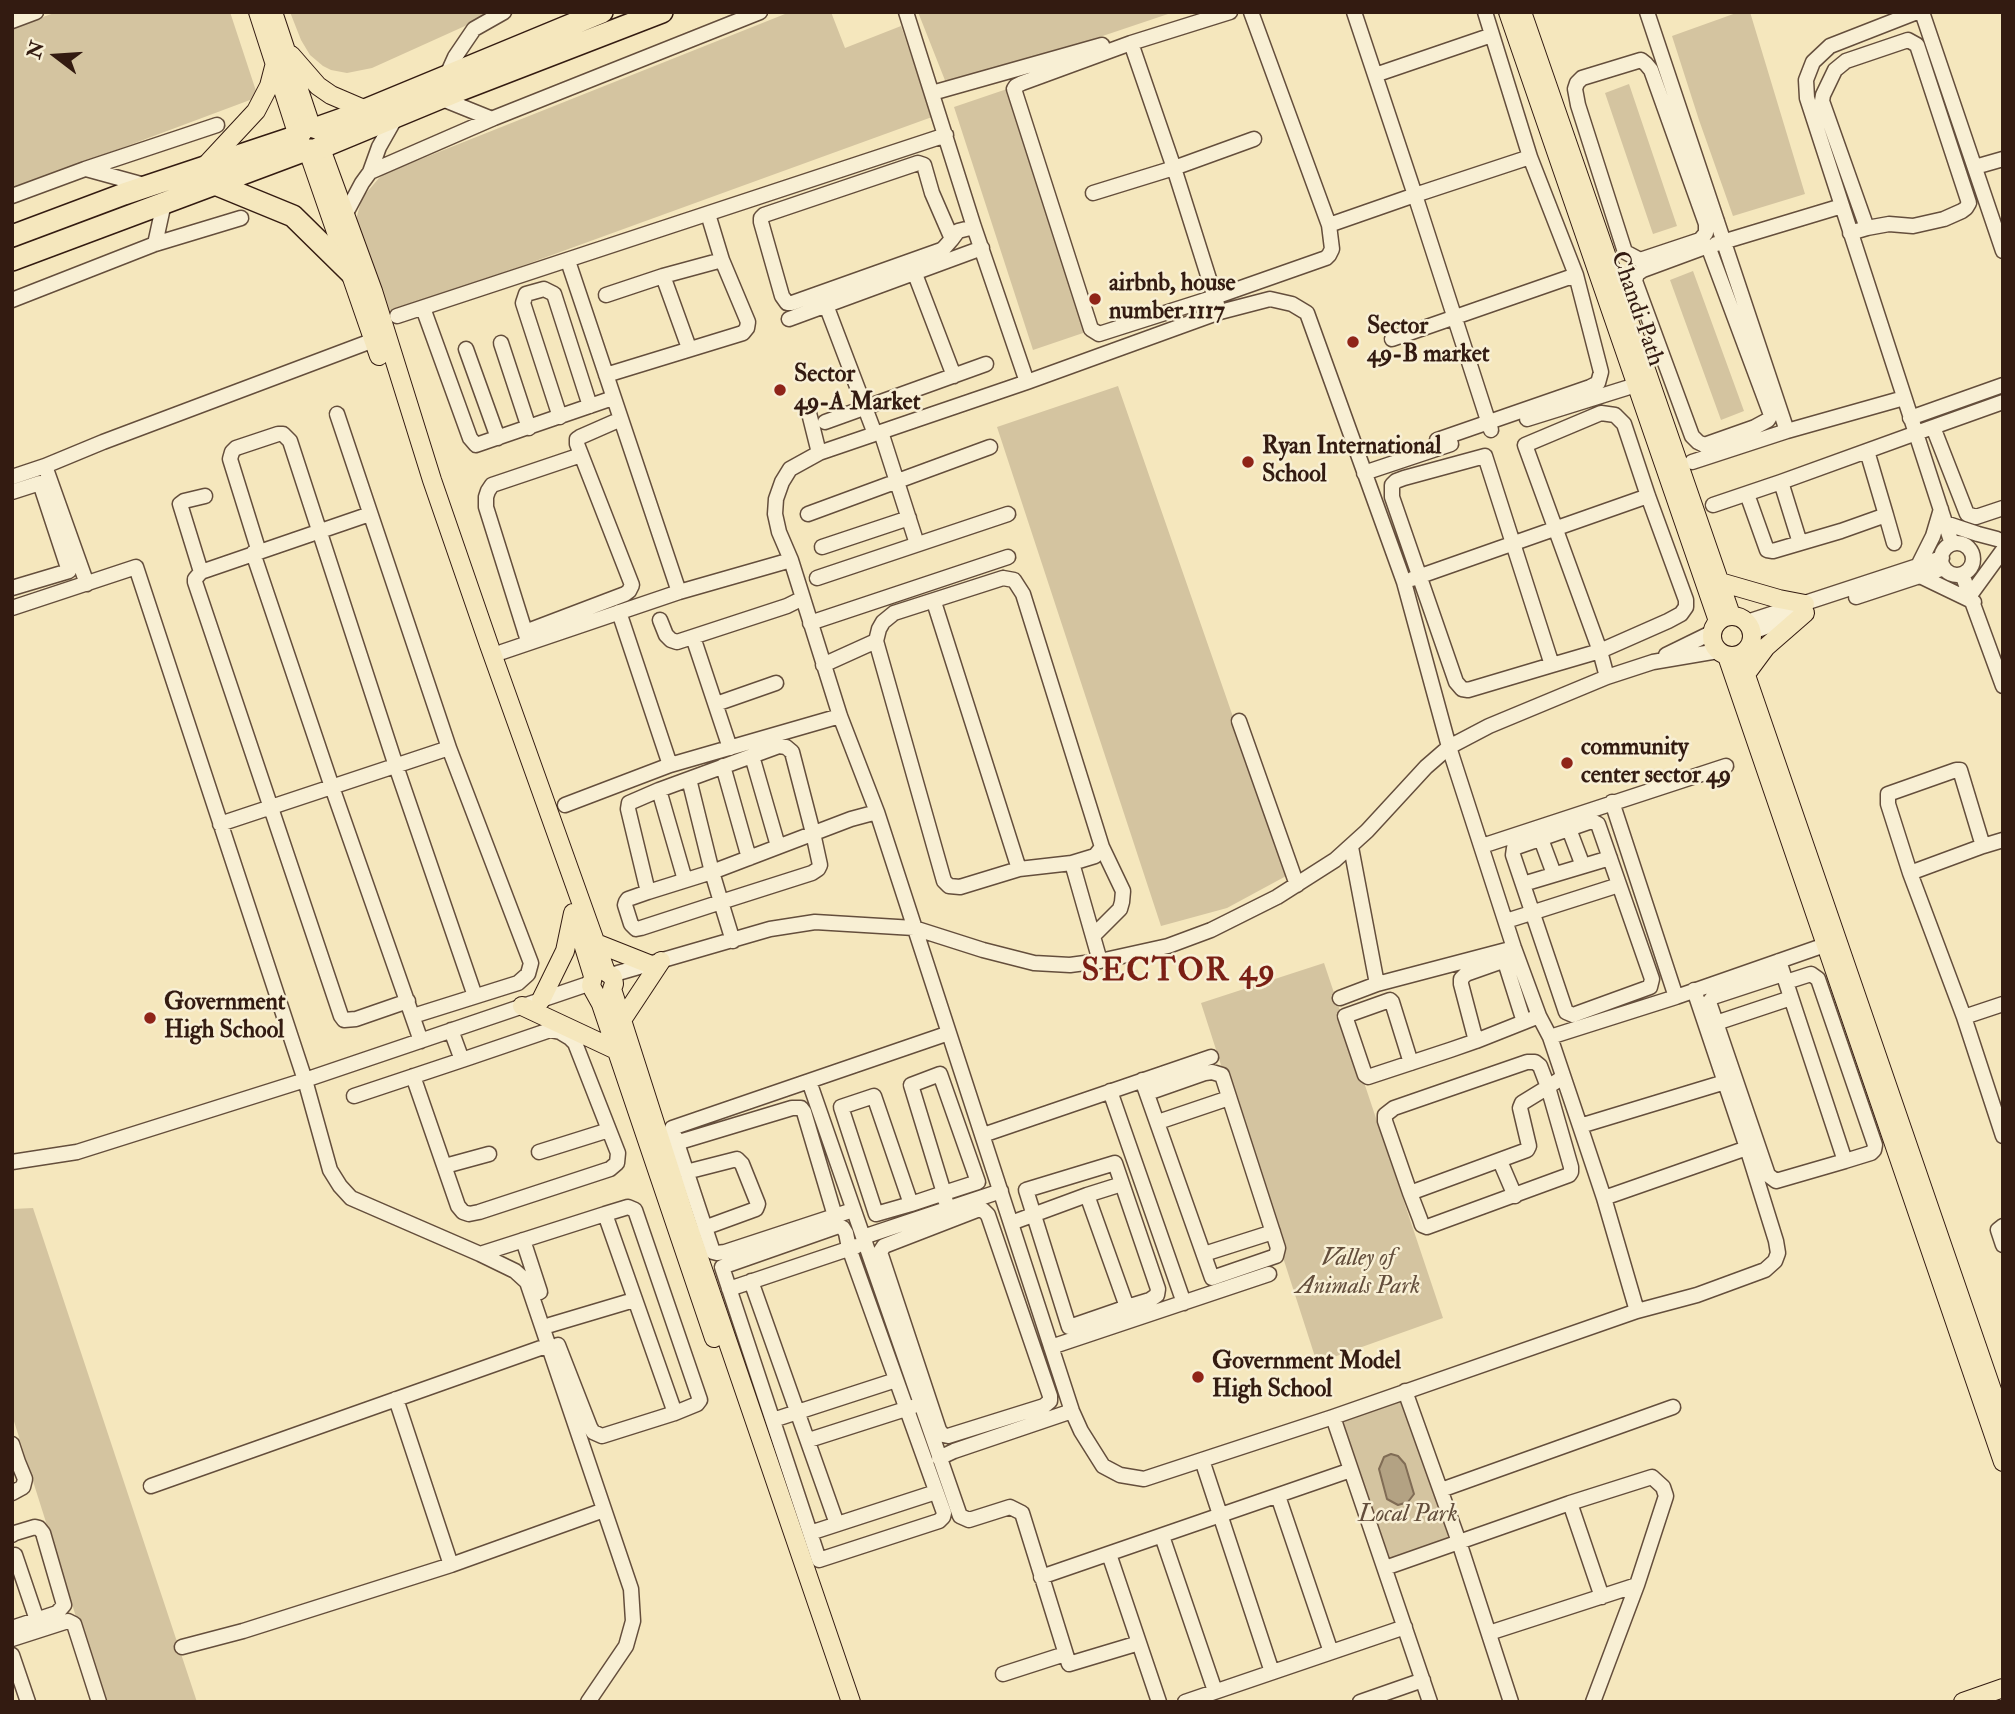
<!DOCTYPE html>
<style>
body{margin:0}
#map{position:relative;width:2015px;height:1714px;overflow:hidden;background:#f5e7bd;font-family:"IM FELL Double Pica",serif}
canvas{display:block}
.frame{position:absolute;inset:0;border:14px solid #331b11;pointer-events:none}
.north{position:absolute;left:21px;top:21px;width:70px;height:70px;-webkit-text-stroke:5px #f8efd4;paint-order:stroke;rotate:287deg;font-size:19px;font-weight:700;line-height:28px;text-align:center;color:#331b11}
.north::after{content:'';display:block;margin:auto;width:24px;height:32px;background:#331b11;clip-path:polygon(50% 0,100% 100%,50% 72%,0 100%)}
</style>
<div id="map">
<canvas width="2015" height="1714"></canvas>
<div class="frame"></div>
<div class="north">N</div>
</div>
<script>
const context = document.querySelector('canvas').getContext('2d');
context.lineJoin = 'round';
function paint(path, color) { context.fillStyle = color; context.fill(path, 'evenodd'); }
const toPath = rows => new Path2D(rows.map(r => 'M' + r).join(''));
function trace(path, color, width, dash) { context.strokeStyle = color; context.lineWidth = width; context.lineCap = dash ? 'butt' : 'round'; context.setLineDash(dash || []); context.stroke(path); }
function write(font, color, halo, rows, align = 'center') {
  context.font = font + ' "IM FELL Double Pica",serif'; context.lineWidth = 5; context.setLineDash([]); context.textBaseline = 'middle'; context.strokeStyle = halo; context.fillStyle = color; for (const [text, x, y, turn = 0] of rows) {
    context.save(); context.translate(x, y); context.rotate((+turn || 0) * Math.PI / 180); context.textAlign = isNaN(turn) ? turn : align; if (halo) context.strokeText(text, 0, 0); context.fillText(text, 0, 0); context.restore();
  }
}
const green = toPath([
 [57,12,230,12,258,97,12,189,12,28],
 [290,12,496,12,372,68,347,73,331,70,323,66,310,55,301,40],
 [790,12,831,12,845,48,901,26,932,117,384,316,355,223,362,198,379,178,386,173],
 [918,12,1174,12,948,88],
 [1739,12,1750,12,1805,194,1733,216,1699,120,1672,36],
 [1629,84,1677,226,1653,234,1605,93],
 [1007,89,1086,332,1033,350,954,107],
 [1693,271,1744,411,1721,420,1670,280],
 [1118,386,1288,875,1227,908,1161,926,997,427],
 [1324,963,1443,1318,1317,1363,1201,1003],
 [33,1208,197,1702,103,1702,12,1415,12,1209],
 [1404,1397,1453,1538,1387,1560,1341,1419]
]);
const water = toPath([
 [1391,1454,1398,1456,1405,1464,1414,1494,1408,1502,1398,1505,1387,1499,1379,1469,1384,1457,1391,1454]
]);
const minor = toPath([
 [906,12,974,227,1027,382],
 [1354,12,1415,195,1530,157,1576,275,1601,372,1598,383,1590,387,1437,440],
 [1485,12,1530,157],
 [1647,12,1787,431],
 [1917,12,1830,46,1813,62,1806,80,1807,98,1952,544],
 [1922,12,2003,251],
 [12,21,36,12],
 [1131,43,1022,83,1016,86,1014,89,1091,329,1099,334,1215,297,1326,258,1329,255,1332,249,1329,225,1251,12],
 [1375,75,1492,35],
 [446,77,455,57,474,29,504,12],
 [932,93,1102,45],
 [440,98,492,119],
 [1975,167,2003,159],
 [86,169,148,186],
 [370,172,379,147,396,117],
 [1093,193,1174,168,1254,139],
 [12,196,85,169,217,125],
 [345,215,362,183,370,172,494,118,760,12],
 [1706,224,1651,70,1646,64,1641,60,1582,78,1577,83,1575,89,1578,105,1625,252,1640,260,1700,240,1706,233,1706,224,1717,221],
 [1329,225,1415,195,1491,430],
 [1850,233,1867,228,1822,101,1823,95,1835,70,1846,61,1908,40,1917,45,1969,203,1966,208,1962,211,1944,219,1913,226,1889,224,1867,228],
 [952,239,932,193,924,165,918,163,764,215,761,218,761,222,782,296,787,303,792,303,941,250,944,248,952,239,958,231,974,227],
 [155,244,164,203],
 [1716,244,1842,206],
 [1708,246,1771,415,1768,420,1755,427,1704,445,1698,442,1692,436,1635,281,1637,274,1643,270,1708,246],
 [568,261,679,592],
 [915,274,954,376],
 [606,295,663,276],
 [12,300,155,244,241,218],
 [1217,304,1174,168,1131,43,1230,12],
 [826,305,875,434],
 [423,308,470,438,476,445,613,398],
 [397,316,946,135],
 [789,319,982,248],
 [1392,339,1576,275],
 [501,343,529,428],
 [689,348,663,276,722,260],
 [466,349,498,438],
 [606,375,743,333,747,328,748,322,722,260,708,214],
 [2003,402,1933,427,1967,514,1976,517,2003,508],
 [808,409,819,453],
 [337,414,449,748,531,963,528,974,518,983,413,1016],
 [560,417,523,303,526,294,544,289,554,294,590,406],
 [1910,418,2003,385],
 [1527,419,1636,385],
 [825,422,986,364],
 [881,432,917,544],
 [1692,462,1787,431,1904,398],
 [45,466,103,442,374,340],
 [1364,473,1451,444],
 [12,477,45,466,87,584],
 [1781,482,1800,543],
 [12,492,40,483,69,571,12,588],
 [1747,494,1767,550,1773,551,1841,531,1886,515,1867,451],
 [1713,505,1781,482,1933,427],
 [370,514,201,572,195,579,195,582,341,1016,344,1020,356,1019,408,1001],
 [808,514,990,447],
 [1886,515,1894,543],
 [1945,523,1978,534,1997,539],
 '1941 559a16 16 0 1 1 32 0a16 16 0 1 1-32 0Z',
 [822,547,909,518],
 [259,552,230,459,232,452,236,448,278,434,283,434,290,441,396,766,475,996],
 [253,553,332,787,421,1041],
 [1918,566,1933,536,1941,509],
 [201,572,180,504,184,501,205,496],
 [1962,574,2003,686],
 [1920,576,1974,602],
 [817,578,1008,514],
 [1003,578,1014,580,1023,594,1102,847,1095,856,1072,863,1019,869,960,887,949,886,944,881,876,641,879,629,883,622,894,613,1003,578],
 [1412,579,1648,496],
 [1971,594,2003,550],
 [1856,597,1944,568],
 [934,602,1019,869],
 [12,608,136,567,305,1080,330,1170,340,1186,351,1198,480,1254,515,1271,527,1282,631,1589,633,1621,626,1646,588,1702],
 [619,612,670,765],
 [660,620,666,635,671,640,677,642,787,606,803,598],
 [1747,622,1942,558],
 [810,623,1008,557],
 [525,632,625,594,629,591,632,585,577,444,577,439,580,437,621,419],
 [1752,632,1800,615],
 [693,637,730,748],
 [528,641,486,507,486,497,488,491,492,485,581,455],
 [502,652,679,592,791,560],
 [1666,655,1711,633],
 [823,665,876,641],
 [1552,665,1485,456,1404,478,1396,481,1392,485,1392,497,1456,682,1462,689,1468,690,1552,665,1600,651,1668,621,1681,614,1686,607,1686,600,1648,496,1624,424,1615,415,1601,413,1525,445,1600,651,1607,677],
 [716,704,776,683],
 [1239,721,1297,885],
 [752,756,778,846],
 [723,766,749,858],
 [689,779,712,872,851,819,877,812],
 [659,790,685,880],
 [1612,802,1676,997],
 [565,805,670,765,840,716],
 [1592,821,1598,824,1652,979,1650,987,1573,1015,1566,1012,1513,855,1514,848,1592,821],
 [220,824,449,748],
 [1569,829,1583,866],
 [1541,839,1554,874],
 [1482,846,1726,766],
 [1351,847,1377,984],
 [1072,863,1100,961],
 [1910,873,1983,846],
 [1523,884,1610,858],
 [648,892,628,899,626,902,625,905,631,924,636,929,641,928,721,902,812,873,818,869,820,865,813,833,792,752,786,747,779,746,659,790,629,803,628,809,648,892,712,872,721,902,733,941],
 [1506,921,1619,885],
 [1093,936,1120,909,1122,902,1123,891,1102,847],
 [1779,961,1845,1161,1776,1181,1768,1175,1709,1002,1713,997,1783,974],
 [611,975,770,929,815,922,914,928,983,950,1034,963,1070,965,1100,961,1168,946,1211,930,1277,897,1335,860,1367,831,1426,767,1449,747,1489,726,1607,677,1653,662,1718,651],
 [1786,982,1811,974,1818,979,1875,1145,1874,1150,1871,1153,1845,1161],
 [1340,998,1377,984,1514,948],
 [2003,1004,1964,1017,2003,1136],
 [1964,1017,1910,873,1888,804,1888,794,1956,770,1960,770,1983,846,2003,840],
 [1716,1023,1791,998],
 [1550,1037,1676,997,1825,945],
 [1476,1041,1461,984,1461,979,1466,974,1500,962,1505,962,1524,1022],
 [1411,1063,1392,1002,1390,1000,1345,1016,1365,1075,1368,1077,1374,1075,1450,1050,1476,1041,1539,1016],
 [413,1076,458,1206,463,1212,469,1214,479,1212,610,1169,617,1163,618,1153,575,1043,570,1038,560,1032,550,1030,462,1060],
 [1142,1080,1212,1278,1276,1256,1278,1248,1222,1075,1212,1072,1205,1073,1148,1093],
 [809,1081,960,1516,969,1520,1010,1507,1022,1513,1069,1664,1139,1643],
 [1110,1091,1184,1303],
 [354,1096,462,1060,451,1030],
 [1158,1122,1229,1098],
 [1580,1126,1725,1082],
 [983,1135,1211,1057],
 [676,1143,792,1108,801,1108,804,1112,835,1216],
 [539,1152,609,1130],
 [1500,1161,1515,1196],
 [12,1162,77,1152,305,1080,591,983],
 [445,1166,489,1154],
 [686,1172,737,1159,742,1164,758,1204,756,1209,704,1228],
 [1410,1193,1527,1150,1529,1146,1520,1108,1522,1103,1548,1087,1571,1167,1571,1172,1569,1175,1427,1227,1422,1225,1420,1219,1410,1193,1385,1121,1385,1115,1394,1108,1527,1062,1535,1062,1540,1066,1548,1087,1563,1077],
 [1087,1195,1127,1307,1069,1327,1026,1190,1115,1163,1158,1289,1157,1295,1150,1300,1127,1307],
 [1604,1198,1747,1148],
 [911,1204,876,1214,841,1107,874,1096,911,1204,944,1193,978,1182,940,1074,911,1085,944,1193,945,1199,948,1208],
 [853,1210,725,1252,717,1253,713,1252,672,1128,949,1033],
 [977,1210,983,1210,988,1215,1050,1396,1050,1401,1044,1406,948,1436,943,1435,939,1430,880,1252,884,1246,977,1210],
 [1011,1223,1087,1195,1122,1184],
 [839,1226,843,1228,846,1233,849,1248,944,1513,943,1517,939,1521,819,1560,722,1267,839,1226],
 [2003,1226,1998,1230,2003,1245],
 [863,1237,1001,1191],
 [523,1240,540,1292],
 [480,1254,605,1214,675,1413],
 [1204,1254,1273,1232],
 [751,1281,837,1524],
 [729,1289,857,1246],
 [1637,1311,1604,1198,1580,1126,1550,1037,1539,1016,1514,948,1449,747,1404,582,1307,313,1292,304,1270,299,1220,312,1027,382,819,453,790,469,782,482,776,499,775,514,779,532,791,560,840,716,877,812,1072,1411,1081,1431,1103,1466,1120,1475,1144,1479,1333,1417,1637,1311,1697,1295,1765,1270,1775,1261,1778,1253,1776,1241,1747,1148,1694,990],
 [550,1325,634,1300],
 [558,1345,590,1427,593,1432,602,1436,675,1413,697,1404,700,1400,635,1210,628,1207,605,1214],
 [1051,1347,1269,1274],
 [1405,1391,1459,1542,1511,1702],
 [396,1399,451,1565],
 [1333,1417,1430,1702],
 [773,1420,896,1380],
 [809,1440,912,1407],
 [12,1444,18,1462],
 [939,1458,954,1451,1072,1411],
 [1202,1460,1272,1672],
 [12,1464,18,1462,25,1479,23,1487,12,1493],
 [151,1486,549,1345],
 [1441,1490,1673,1407],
 [1278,1496,1331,1652],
 [1570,1503,1602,1597],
 [810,1533,936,1492],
 [12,1535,15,1533,35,1527,39,1528,43,1533,64,1605,57,1613,12,1628],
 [1162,1536,1215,1691],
 [1109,1554,1159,1702],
 [15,1555,37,1620],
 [1385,1568,1570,1503,1652,1477,1663,1487,1666,1496,1637,1585,1593,1702],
 [1041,1577,1351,1470],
 [1489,1633,1637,1585],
 [12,1639,68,1621,74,1624,99,1702],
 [182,1647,243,1631,451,1565,604,1510],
 [12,1655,28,1702],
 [1003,1674,1065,1654],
 [1185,1702,1405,1627],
 [1360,1702,1423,1680]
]);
const major = toPath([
 [258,12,298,136],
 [273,12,311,126],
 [1508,12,1718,621],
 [1522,12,1731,615],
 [291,55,318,86,331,95,366,110],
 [320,146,373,291,432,480,489,645,606,972,613,977,614,984,612,989,685,1217,851,1702],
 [308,151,379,356],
 [204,167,256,111,269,86,275,63],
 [1720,582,1779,599,1805,604],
 '1712 636a20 20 0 1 1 40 0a20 20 0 1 1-40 0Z',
 [1739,655,2003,1422],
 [1727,656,2003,1462],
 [1746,674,1766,647,1805,613],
 [580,934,593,976,591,986,601,1004,714,1338],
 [596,943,649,964],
 [541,1000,565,951,573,913],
 [522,1006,616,1050],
 [622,1020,661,961],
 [1963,1702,2003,1688]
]);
const highway = toPath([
 [298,136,298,141,301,147,306,150,315,150,455,92,662,12],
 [215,184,293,216,351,273],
 [12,236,124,194,298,136,305,127,311,126,317,128,348,117,602,12],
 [12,260,306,150]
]);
const markers = [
 [1095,299,7,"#8f2418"],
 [1353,342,7,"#8f2418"],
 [780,390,7,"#8f2418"],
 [1248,462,7,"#8f2418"],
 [1567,763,7,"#8f2418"],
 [150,1018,7,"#8f2418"],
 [1198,1377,7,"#8f2418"]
];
const poiNames = [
 ["airbnb, house",1109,285],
 ["number 1117",1109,313],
 ["Sector",1367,328],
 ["49-B market",1367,356],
 ["Sector",794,376],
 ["49-A Market",794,404],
 ["Ryan International",1262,448],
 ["School",1262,476],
 ["community",1581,749],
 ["center sector 49",1581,777],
 ["Government",164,1004],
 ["High School",164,1032],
 ["Government Model",1212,1363],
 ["High School",1212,1391]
];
const streetNames = [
 ["Chandi Path",1636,309,71]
];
const parkNames = [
 ["Valley of",1358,1260],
 ["Animals Park",1358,1288],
 ["Local Park",1408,1516]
];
const districtNames = [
 ["SECTOR 49",1179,973]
];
paint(green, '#d4c4a0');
paint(water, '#b3a283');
trace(water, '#806c55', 2);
trace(minor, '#644e3c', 17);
trace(major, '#331b11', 20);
trace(highway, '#331b11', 24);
trace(minor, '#f8efd4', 14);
trace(major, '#f5e7bd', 18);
trace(highway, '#f5e7bd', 21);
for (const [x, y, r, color] of markers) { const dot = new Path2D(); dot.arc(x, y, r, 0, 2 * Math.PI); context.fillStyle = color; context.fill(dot); trace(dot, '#f8efd4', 2.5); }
write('bold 24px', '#331b11', '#f8efd4', poiNames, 'left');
write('24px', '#331b11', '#f8efd4', streetNames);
write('italic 24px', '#634e3c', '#f8efd4', parkNames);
context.letterSpacing = '2px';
write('bold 32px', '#7a1f14', '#f8efd4', districtNames);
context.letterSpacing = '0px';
</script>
